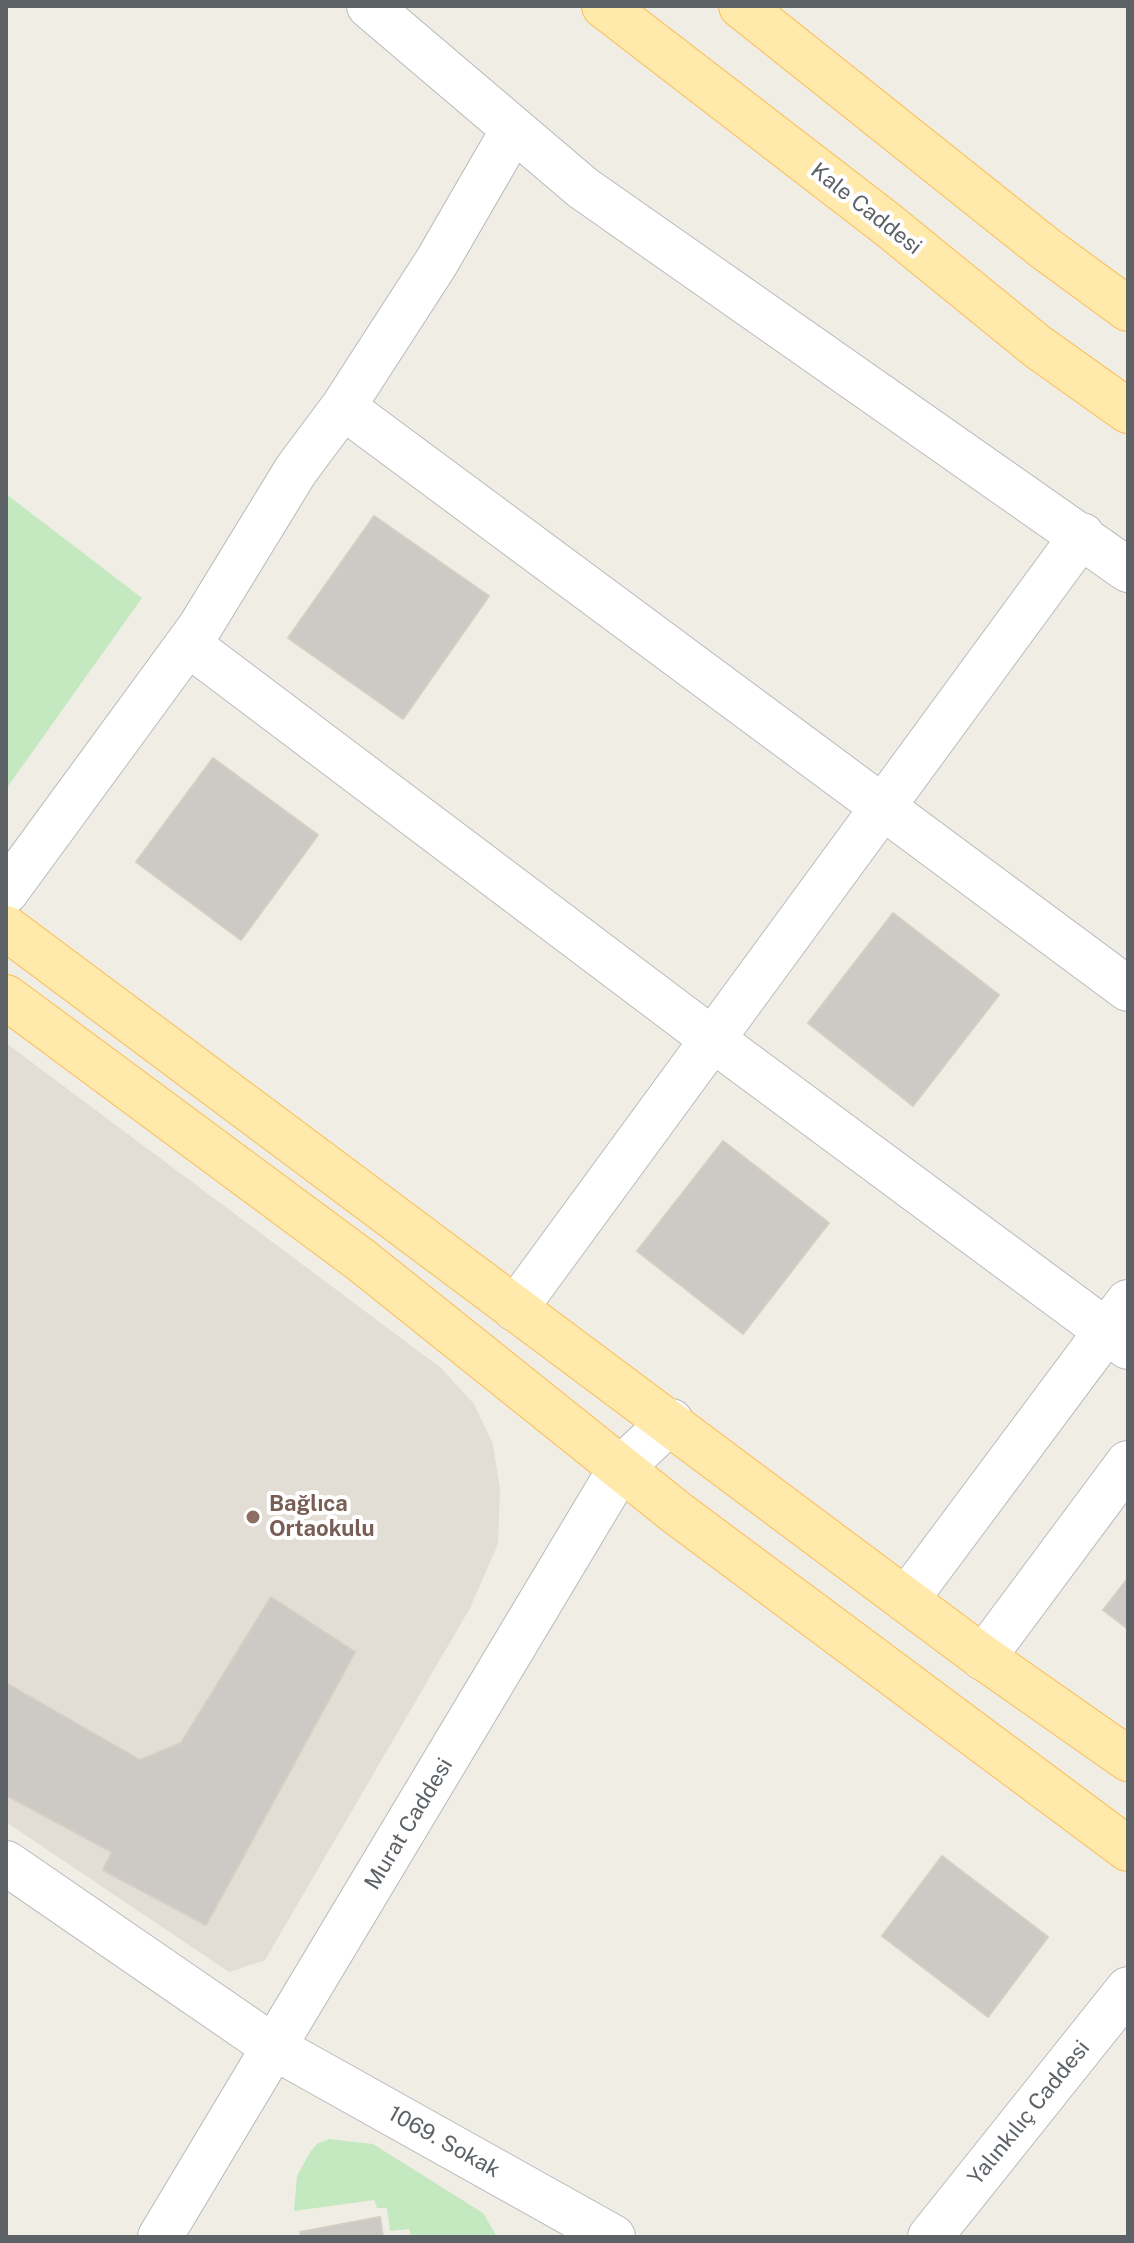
<!DOCTYPE html>
<meta charset="utf-8">
<style>
body{margin:0}
#map{position:relative;width:1134px;height:2243px;overflow:hidden;background:#f0ede5;font-family:"Public Sans",sans-serif}
canvas{display:block}
.frame{position:absolute;inset:0;border:8px solid #5d6267;pointer-events:none}
</style>
<div id="map">
<canvas width="1134" height="2243"></canvas>
<div class="frame"></div>
</div>
<script>
const context = document.querySelector('canvas').getContext('2d');
context.lineJoin = 'round';
function paint(path, color) { context.fillStyle = color; context.fill(path, 'evenodd'); }
const toPath = rows => new Path2D(rows.map(r => 'M' + r).join(''));
function trace(path, color, width, dash) { context.strokeStyle = color; context.lineWidth = width; context.lineCap = dash ? 'butt' : 'round'; context.setLineDash(dash || []); context.stroke(path); }
function write(font, color, halo, rows, align = 'center') {
  context.font = font + ' "Public Sans",sans-serif'; context.lineWidth = 8; context.setLineDash([]); context.textBaseline = 'middle'; context.strokeStyle = halo; context.fillStyle = color; for (const [text, x, y, turn = 0] of rows) {
    context.save(); context.translate(x, y); context.rotate((+turn || 0) * Math.PI / 180); context.textAlign = isNaN(turn) ? turn : align; if (halo) context.strokeText(text, 0, 0); context.fillText(text, 0, 0); context.restore();
  }
}
const education = toPath([
 [6,1043,441,1368,474,1404,493,1444,500,1490,498,1544,470,1608,265,1960,229,1972,6,1822]
]);
const green = toPath([
 [6,494,142,598,6,789],
 [329,2139,373,2144,483,2213,497,2237,411,2237,409,2229,390,2231,387,2208,377,2208,374,2200,294,2211,297,2176,310,2152,317,2144]
]);
const building = toPath([
 [374,516,489,596,403,719,288,638,374,516],
 [213,758,318,835,241,940,136,862,213,758],
 [893,913,999,995,913,1106,808,1023,893,913],
 [723,1141,829,1223,743,1334,637,1251,723,1141],
 [1128,1578,1128,1629,1103,1610,1128,1578],
 [271,1597,355,1652,206,1925,103,1870,112,1852,6,1795,6,1683,140,1760,181,1743,271,1597],
 [942,1856,1048,1937,988,2017,882,1936,942,1856],
 [380,2217,383,2237,301,2237,300,2232,380,2217]
]);
const minor = toPath([
 [369,6,583,188,1128,570],
 [343,407,436,263,513,130],
 [188,644,712,1039,1128,1347],
 [6,892,200,627,296,470,343,407,1128,989],
 [515,1309,1082,535],
 [906,1600,1128,1302],
 [983,1658,1128,1463],
 [6,1863,275,2048,613,2237],
 [160,2237,620,1469,671,1421],
 [930,2237,1128,1989]
]);
const major = toPath([
 [604,6,887,224,1038,347,1128,411],
 [741,6,1046,249,1128,309],
 [6,928,977,1653,1128,1759],
 [6,997,361,1260,677,1513,1128,1849]
]);
const markers = [
 [253,1517,8,"#8d6e63"]
];
const streetNames = [
 ["Kale Caddesi",866,209,38],
 ["Murat Caddesi",409,1824,-59],
 ["Yalınkılıç Caddesi",1029,2113,-51],
 ["1069. Sokak",444,2142,29]
];
const educationNames = [
 ["Bağlıca",269,1504],
 ["Ortaokulu",269,1529]
];
paint(education, '#e2ded6');
paint(green, '#c4e9c0');
paint(building, '#cdc9c4');
trace(building, '#d5cec3', 2);
trace(minor, '#b6b9bd', 46);
trace(major, '#fbbb53', 46);
trace(minor, '#fff', 44);
trace(major, '#ffe9ab', 44);
for (const [x, y, r, color] of markers) { const dot = new Path2D(); dot.arc(x, y, r, 0, 2 * Math.PI); context.fillStyle = color; context.fill(dot); trace(dot, '#fff', 3); }
write('22px', '#5d6267', '#fff', streetNames);
write('bold 22px', '#785e54', '#fff', educationNames, 'left');
</script>
